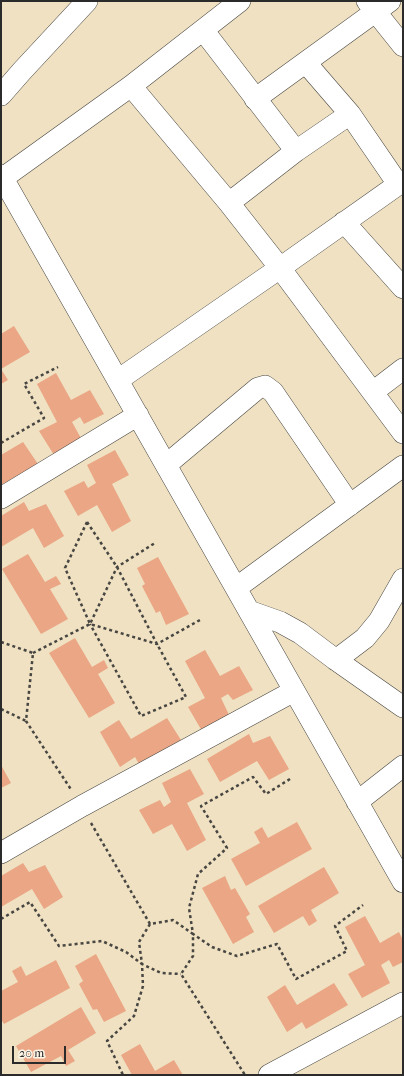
<!DOCTYPE html>
<style>
body{margin:0}
#map{position:relative;width:404px;height:1076px;overflow:hidden;background:#efe1c1;font-family:"IM FELL French Canon",serif}
canvas{display:block}
.frame{position:absolute;inset:0;border:2px solid #2b2b2b;pointer-events:none}
.scale{position:absolute;left:12px;top:1046px;width:54px;height:18px;box-sizing:border-box;border:2px solid #2b2b2b;border-top:0;padding-left:5px;font-size:12px;line-height:14px;white-space:nowrap;color:#2b2b2b;-webkit-text-stroke:3px #fcf5e5;paint-order:stroke}
</style>
<div id="map">
<canvas width="404" height="1076"></canvas>
<div class="frame"></div>
<div class="scale">20 m</div>
</div>
<script>
const context = document.querySelector('canvas').getContext('2d');
context.lineJoin = 'round';
function paint(path, color) { context.fillStyle = color; context.fill(path, 'evenodd'); }
const toPath = rows => new Path2D(rows.map(r => 'M' + r).join(''));
function trace(path, color, width, dash) { context.strokeStyle = color; context.lineWidth = width; context.lineCap = dash ? 'butt' : 'round'; context.setLineDash(dash || []); context.stroke(path); }
const building = toPath([
 [14,326,30,352,1,369,8,380,1,384,1,334],
 [56,373,71,400,90,390,104,414,84,424,80,417,72,422,82,440,54,455,39,431,57,422,37,384],
 [23,442,38,464,1,485,1,455],
 [115,450,129,475,112,484,131,521,112,532,97,505,78,516,64,491,84,481,88,488,96,483,87,465],
 [24,502,29,511,46,504,64,536,44,548,33,528,1,547,1,516],
 [28,554,45,582,56,576,61,584,50,589,68,619,41,634,2,569],
 [158,557,189,614,166,625,160,611,156,613,142,586,145,584,137,568],
 [75,638,92,667,104,660,108,668,98,674,115,703,89,718,49,653],
 [205,650,220,676,239,666,253,690,233,700,228,694,221,698,230,717,202,731,188,707,205,698,185,661],
 [167,718,181,740,139,764,135,757,120,767,100,732,119,720,131,739],
 [249,734,253,743,270,736,289,769,269,780,257,761,220,782,207,759],
 [1,765,11,783,1,788],
 [190,769,204,794,187,803,206,840,187,851,172,824,153,834,139,810,160,800,164,807,171,802,162,783],
 [297,822,312,849,246,886,231,859,260,843,254,832,262,827,268,838],
 [23,863,29,872,45,865,63,897,44,909,32,889,1,907,1,876],
 [324,867,339,893,311,910,317,921,309,926,303,916,274,933,258,906],
 [225,876,231,890,235,888,250,914,246,917,254,932,233,944,202,888],
 [365,916,380,943,399,932,403,940,403,962,393,967,389,960,381,965,390,983,362,998,348,974,365,965,345,927],
 [96,954,126,1011,104,1022,97,1009,93,1010,79,984,83,981,75,966],
 [56,960,70,988,4,1024,1,1019,1,991,18,982,12,971,21,966,26,976],
 [334,983,348,1005,306,1029,302,1022,287,1032,267,997,285,985,297,1005],
 [81,1007,96,1033,68,1050,75,1061,66,1066,61,1056,31,1072,16,1046],
 [140,1044,155,1071,174,1060,183,1075,132,1075,121,1055]
]);
const path = toPath([
 [1,443,44,418,24,384,58,367],
 [87,522,117,567,157,644,186,697,141,716,90,624],
 [87,522,65,568,90,624,117,567,155,543],
 [1,642,33,653,26,721,72,791],
 [33,653,90,624,157,644,200,620],
 [1,709,26,721],
 [290,779,266,794,253,777,201,806,227,848,198,874,189,908,193,934,212,947,237,956,277,944,296,979,347,951,335,926,363,905],
 [91,823,150,924,173,920,193,934,193,956,181,974,245,1075],
 [1,919,30,902,59,946,102,941,126,952,142,964,143,986,134,1016,107,1041,123,1075],
 [150,924,139,942,142,964,161,973,181,974]
]);
const minor = toPath([
 [367,1,403,46],
 [203,30,296,151],
 [306,63,350,114,398,184],
 [131,86,229,203,280,268,403,433],
 [1,95,22,71,87,1],
 [255,99,390,1],
 [1,175,403,882],
 [3,178,131,86,240,1],
 [229,203,296,151,350,114],
 [344,222,403,288],
 [118,380,280,268,403,181],
 [373,392,403,369],
 [166,465,258,388,265,386,273,392,350,505],
 [1,498,138,415],
 [236,588,403,466],
 [249,611,280,622,300,633,336,660,403,707],
 [336,660,365,638,379,621,403,579],
 [357,802,403,766],
 [1,853,82,806,294,691],
 [269,1075,403,1003]
]);
paint(building, '#eaa685');
trace(minor, '#484642', 22);
trace(path, '#484642', 2.5, [3, 3]);
trace(minor, '#fff', 21);
</script>
